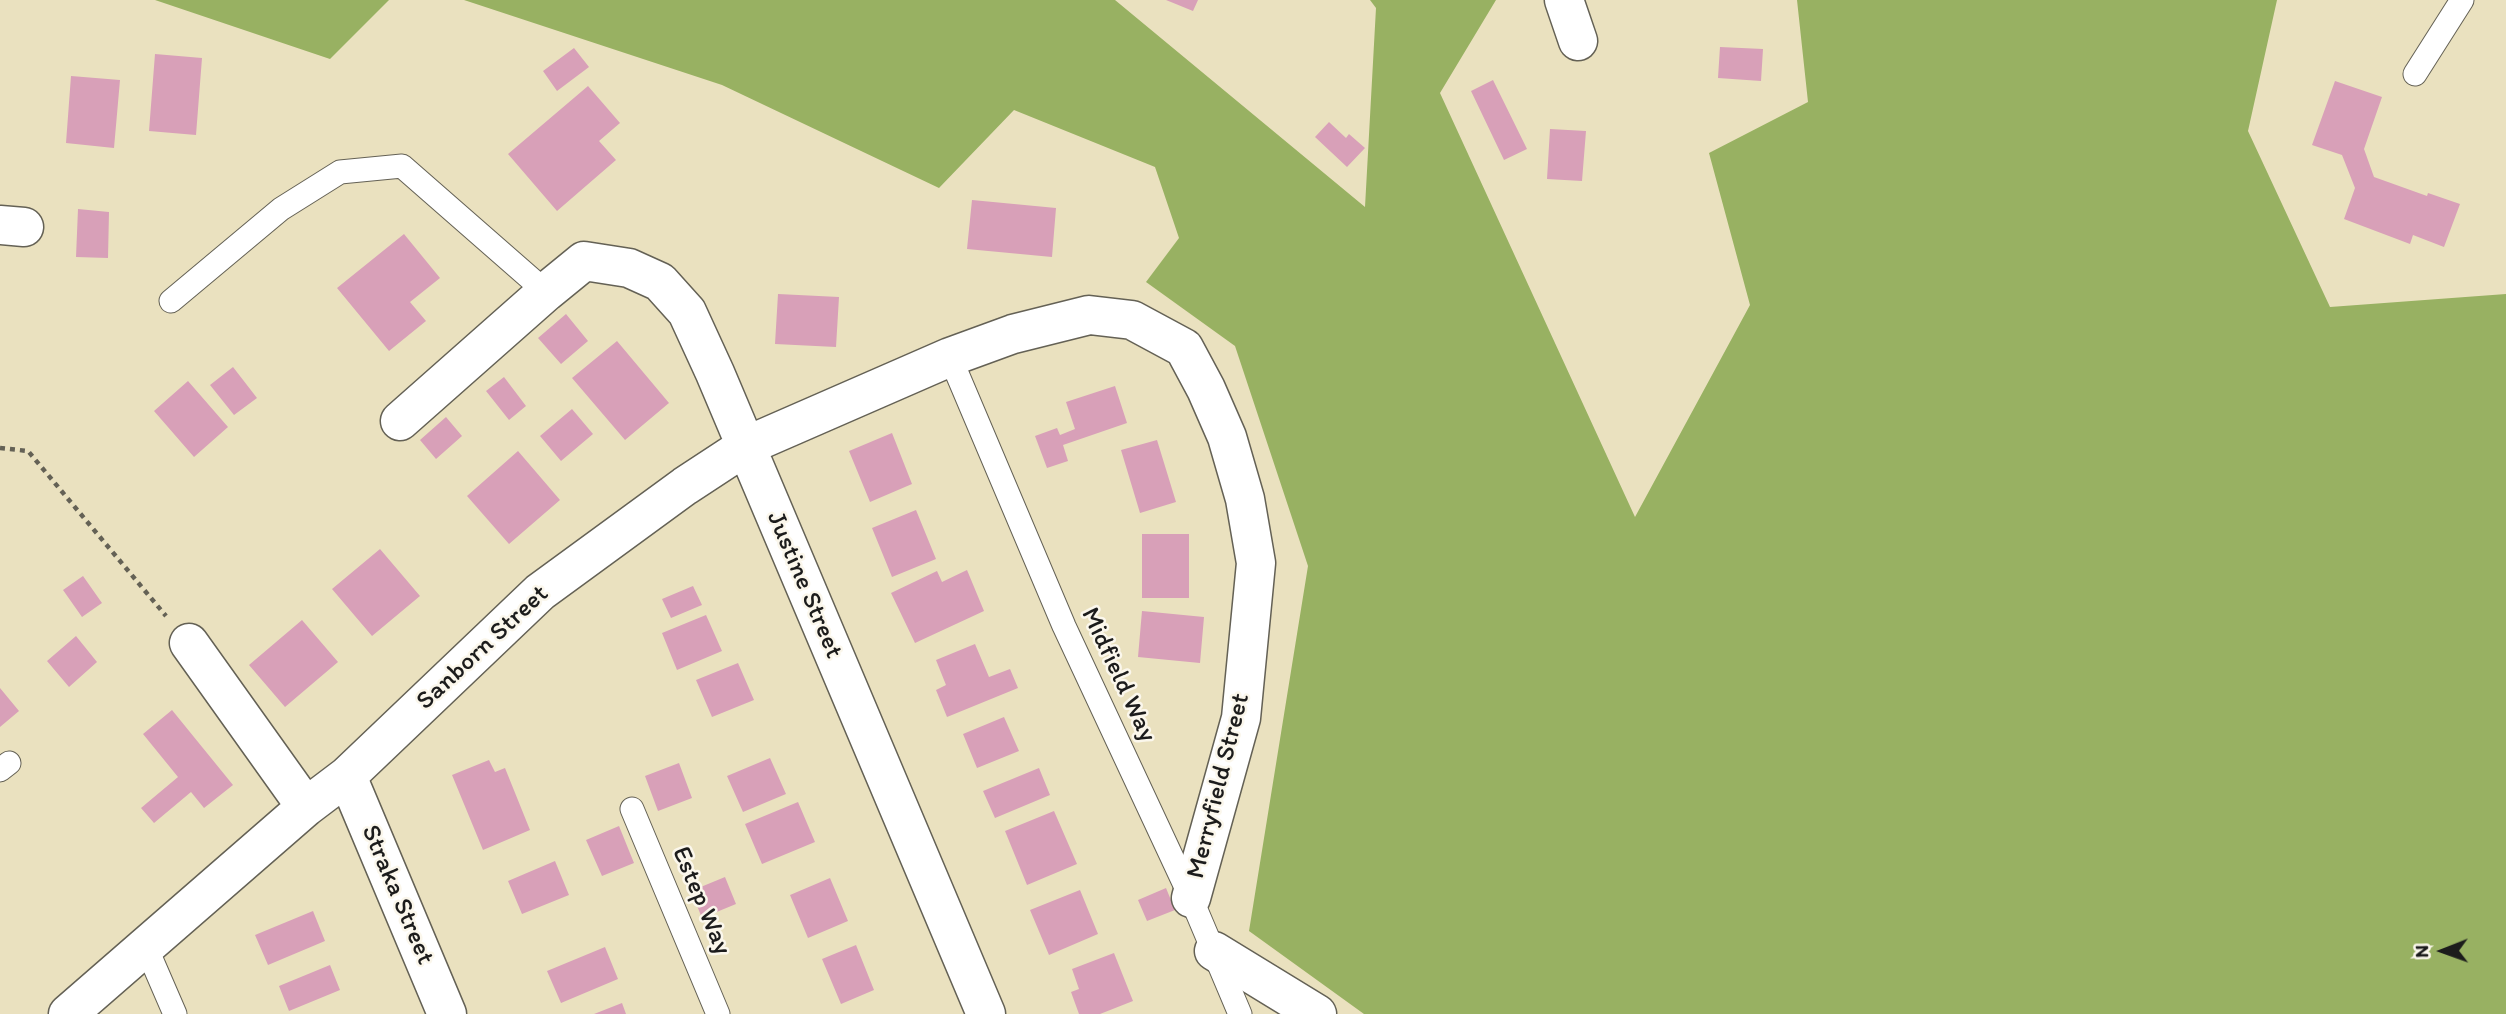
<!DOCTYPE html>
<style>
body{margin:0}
#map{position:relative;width:2506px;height:1014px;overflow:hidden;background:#eae1bf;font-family:Itim,sans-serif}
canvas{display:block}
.north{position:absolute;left:2408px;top:916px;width:70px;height:70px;-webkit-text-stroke:5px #fbf7ec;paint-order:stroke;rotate:269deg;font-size:19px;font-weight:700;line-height:28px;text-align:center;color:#1c1c1c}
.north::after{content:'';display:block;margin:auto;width:24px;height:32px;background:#1c1c1c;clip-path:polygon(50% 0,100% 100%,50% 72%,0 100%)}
</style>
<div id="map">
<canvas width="2506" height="1014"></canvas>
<div class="north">N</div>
</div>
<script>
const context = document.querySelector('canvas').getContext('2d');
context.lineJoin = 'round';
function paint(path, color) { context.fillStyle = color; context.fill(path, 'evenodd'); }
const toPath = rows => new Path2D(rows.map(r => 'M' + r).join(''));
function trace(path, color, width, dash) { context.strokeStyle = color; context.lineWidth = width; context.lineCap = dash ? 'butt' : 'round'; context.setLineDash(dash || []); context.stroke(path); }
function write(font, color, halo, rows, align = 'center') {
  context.font = font + ' Itim,sans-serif'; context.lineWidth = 5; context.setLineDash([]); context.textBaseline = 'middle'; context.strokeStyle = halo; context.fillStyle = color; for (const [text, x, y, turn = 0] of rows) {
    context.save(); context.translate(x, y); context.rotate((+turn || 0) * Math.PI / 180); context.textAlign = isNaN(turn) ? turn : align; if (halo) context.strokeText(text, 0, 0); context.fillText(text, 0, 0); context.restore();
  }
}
const forest = toPath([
 [155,0,389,0,330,59],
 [464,0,1115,0,1365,207,1376,8,1370,0,1496,0,1440,93,1635,517,1750,305,1709,153,1808,102,1797,0,2277,0,2248,131,2330,307,2506,294,2506,1014,1364,1014,1249,931,1308,566,1235,346,1146,282,1179,238,1155,167,1014,110,939,188,722,85]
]);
const building = toPath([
 [1166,0,1198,0,1193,11],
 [1720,47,1763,49,1761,81,1718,78],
 [574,48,589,67,557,91,543,71],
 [155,54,202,58,196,135,149,131],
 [71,76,120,80,114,148,66,143],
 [1493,80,1527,149,1504,160,1471,91],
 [2335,81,2382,97,2364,149,2374,177,2427,196,2428,193,2460,204,2444,247,2413,235,2410,244,2344,219,2355,188,2342,155,2312,145],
 [588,86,620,123,599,141,616,160,557,211,508,154],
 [1329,122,1346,138,1349,134,1365,148,1347,167,1315,137],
 [1550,129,1586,131,1582,181,1547,179],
 [972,200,1056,208,1052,257,967,249],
 [78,209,109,212,108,258,76,257],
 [404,234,440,278,410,302,426,321,389,351,337,288],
 [778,294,839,297,836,347,775,344],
 [566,314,588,341,561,364,538,338],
 [617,341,669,403,625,440,572,378],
 [233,367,257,398,234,415,210,385],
 [504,377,526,406,509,420,486,391],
 [188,381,228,427,194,457,154,411],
 [1115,386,1127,423,1063,445,1068,461,1047,468,1035,436,1057,428,1060,435,1075,429,1066,402],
 [572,409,593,434,561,461,540,436],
 [446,417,462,436,436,459,420,440],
 [892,433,912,484,870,502,849,451],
 [1157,440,1176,502,1140,513,1121,450],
 [518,451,560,500,509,544,467,496],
 [916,510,936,559,892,577,872,528],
 [1142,534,1189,534,1189,598,1142,598],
 [380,549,420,596,372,636,332,589],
 [967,570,984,611,915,643,891,593,937,571,942,582],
 [83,576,102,603,82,617,63,590],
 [693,586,702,605,671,618,662,599],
 [1142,611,1204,617,1200,663,1138,657],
 [706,615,722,651,677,670,662,633],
 [302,620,338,662,285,707,249,665],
 [76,636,97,662,69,687,47,661],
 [975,644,989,677,1010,669,1018,688,947,717,936,690,946,685,936,660],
 [738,663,754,700,712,717,696,680],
 [0,688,19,711,0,727],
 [172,710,233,785,204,808,191,792,154,823,141,808,178,777,143,734],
 [1004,717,1019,751,977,768,963,734],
 [770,758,786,794,743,812,727,776],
 [489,760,495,772,505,768,530,830,483,850,452,775],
 [679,763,692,798,658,811,645,776],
 [1039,768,1050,795,995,818,983,791],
 [798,802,815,842,762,864,745,824],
 [1054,811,1077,864,1027,885,1005,831],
 [619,826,634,863,602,876,586,840],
 [555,861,569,895,522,914,508,881],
 [725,877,736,904,702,918,691,891],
 [830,878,848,921,808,938,790,895],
 [1166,888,1175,910,1147,921,1138,900],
 [1080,890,1098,934,1049,955,1030,910],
 [313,911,325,941,268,965,255,935],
 [856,945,874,990,841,1004,822,959],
 [605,947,618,979,561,1003,547,971],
 [1114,953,1133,1001,1100,1014,1079,1014,1071,992,1079,989,1072,969],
 [330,965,340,990,289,1011,279,986],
 [622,1003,626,1014,594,1014]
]);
const path = toPath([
 [0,448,28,451,166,616]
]);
const service = toPath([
 [2415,74,2462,0],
 [171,301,281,209,340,172,402,166,546,292],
 [950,357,1064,626,1191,898,1240,1014],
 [0,770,9,763],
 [632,809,718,1014],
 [146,947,175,1014]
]);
const minor = toPath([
 [1564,0,1578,41],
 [0,225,24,227],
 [400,421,546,292,584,261,629,268,660,282,687,312,715,373,986,1014],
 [189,643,306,807],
 [347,776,447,1014],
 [1214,951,1317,1014],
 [68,1014,306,807,347,776,540,592,685,486,746,446,950,357,1013,334,1089,315,1132,320,1184,348,1206,389,1227,437,1245,499,1256,563,1241,718,1191,898]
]);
const streetNames = [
 ["Justine Street",804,585,67],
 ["Sanborn Street",483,648,-43],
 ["Midfield Way",1118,675,65],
 ["Merryfield Street",1219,786,-76],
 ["Straka Street",397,895,67],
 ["Estep Way",701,901,67]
];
paint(forest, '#98b162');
paint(building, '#d8a0b8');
trace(service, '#646155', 25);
trace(minor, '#646155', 41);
trace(path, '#646155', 4.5, [5, 5]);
trace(service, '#fff', 23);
trace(minor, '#fff', 38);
write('26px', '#1c1c1c', '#fbf7ec', streetNames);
</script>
